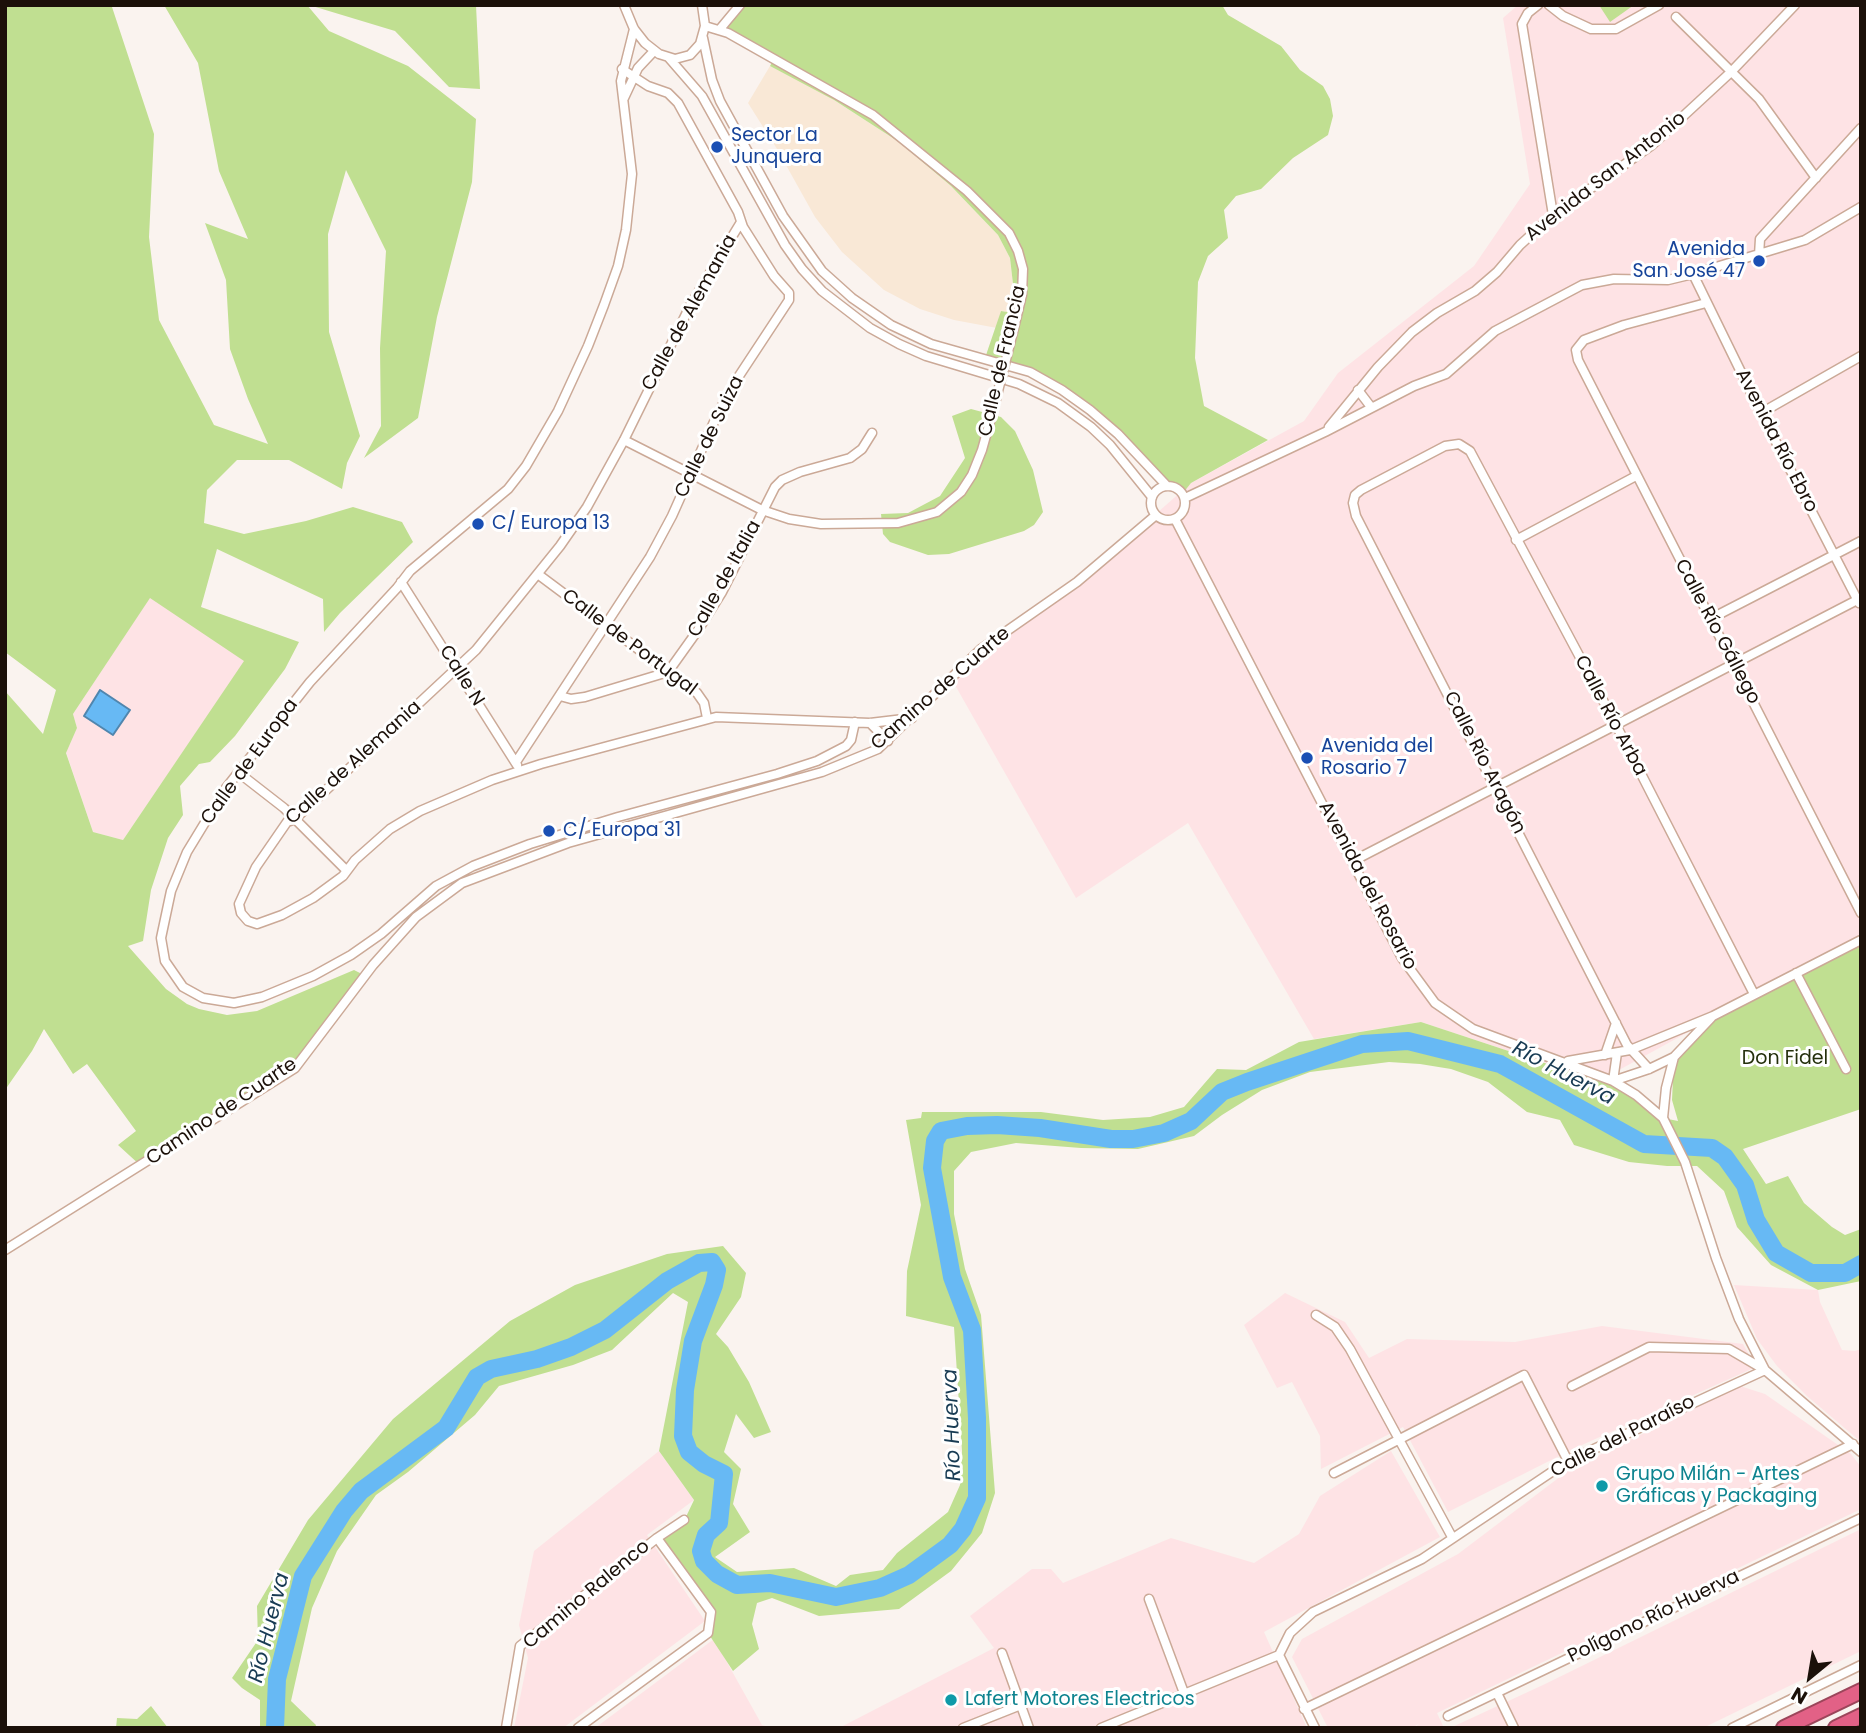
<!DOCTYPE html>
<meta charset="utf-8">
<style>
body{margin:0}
#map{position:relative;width:1866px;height:1733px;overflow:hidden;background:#faf3ef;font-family:Poppins,sans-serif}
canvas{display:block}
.frame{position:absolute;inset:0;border:7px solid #1b1009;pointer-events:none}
.north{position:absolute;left:1775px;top:1642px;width:70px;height:70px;-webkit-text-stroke:5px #fff;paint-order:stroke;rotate:210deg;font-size:19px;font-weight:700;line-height:28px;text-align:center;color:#1b1009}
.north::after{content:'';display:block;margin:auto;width:24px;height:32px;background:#1b1009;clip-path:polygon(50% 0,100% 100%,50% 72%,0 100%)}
</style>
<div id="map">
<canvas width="1866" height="1733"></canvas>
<div class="frame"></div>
<div class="north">N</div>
</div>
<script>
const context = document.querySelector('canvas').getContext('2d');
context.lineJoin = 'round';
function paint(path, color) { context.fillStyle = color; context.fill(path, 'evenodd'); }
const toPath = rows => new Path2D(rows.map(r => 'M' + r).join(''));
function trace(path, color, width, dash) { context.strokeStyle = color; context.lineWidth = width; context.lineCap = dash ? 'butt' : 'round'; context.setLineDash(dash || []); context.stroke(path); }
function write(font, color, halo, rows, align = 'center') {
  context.font = font + ' Poppins,sans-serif'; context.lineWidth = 6; context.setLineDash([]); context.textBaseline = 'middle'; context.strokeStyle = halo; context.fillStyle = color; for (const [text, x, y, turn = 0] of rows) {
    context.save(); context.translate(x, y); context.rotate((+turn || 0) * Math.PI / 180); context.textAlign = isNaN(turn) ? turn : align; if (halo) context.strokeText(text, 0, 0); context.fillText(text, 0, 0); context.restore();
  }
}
const industrial = toPath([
 [1518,5,1861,5,1861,940,1796,973,1599,1081,1421,1022,1314,1039,1188,823,1076,898,951,678,981,649,1043,607,1141,527,1191,483,1304,421,1338,373,1474,266,1530,184,1503,18],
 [150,597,245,661,123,840,93,832,66,752,77,728,73,714],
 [1734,1285,1818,1290,1820,1302,1842,1350,1855,1351,1861,1349,1861,1442,1807,1396,1777,1366,1757,1339],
 [1285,1293,1345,1322,1369,1358,1407,1339,1515,1342,1602,1326,1743,1344,1756,1367,1573,1449,1448,1512,1403,1427,1321,1469,1320,1436,1292,1382,1277,1388,1244,1325],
 [1740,1386,1765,1394,1851,1454,1861,1467,1861,1509,1437,1713,1444,1728,1414,1728,1420,1723,1412,1728,1328,1728,1292,1657,1302,1639,1458,1554,1569,1470],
 [659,1451,694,1500,647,1535,705,1621,563,1728,514,1728,528,1658,519,1625,534,1551],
 [1391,1451,1440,1537,1264,1632,1307,1728,839,1728,994,1648,970,1616,1032,1569,1051,1569,1063,1583,1171,1538,1254,1563,1299,1534,1320,1496],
 [1861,1529,1861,1651,1703,1728,1450,1728,1543,1685],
 [714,1639,762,1725,772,1728,595,1728]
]);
const education = toPath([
 [770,66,823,93,899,142,951,186,998,235,1010,258,1013,284,1007,312,1001,311,997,328,954,320,920,309,884,290,842,252,815,217,777,149,748,103]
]);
const green = toPath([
 [5,5,112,7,154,134,149,237,159,320,214,425,268,444,248,399,230,349,226,280,205,223,248,239,219,171,198,63,164,5,307,5,329,31,408,66,476,119,472,182,437,317,418,418,364,458,381,426,380,348,386,251,346,170,328,234,329,332,360,436,347,463,342,489,289,460,237,460,207,490,204,523,244,534,306,521,353,507,402,522,413,542,340,613,324,632,323,599,217,549,201,607,299,642,285,669,235,736,210,762,199,764,180,786,183,815,168,838,151,890,143,941,128,946,166,989,187,1004,199,1009,227,1015,257,1011,354,970,366,976,295,1068,141,1166,118,1145,136,1131,87,1064,73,1074,44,1029,32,1051,5,1090,5,691,43,734,56,690,5,652],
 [150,598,244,661,123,840,93,832,66,753,77,728,73,714],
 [309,5,476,5,480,89,449,87,395,31],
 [740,5,1222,5,1228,15,1281,46,1300,70,1323,86,1330,99,1333,116,1328,135,1293,158,1261,189,1236,196,1224,210,1228,238,1208,256,1198,282,1195,358,1204,406,1268,440,1191,483,1183,493,1173,486,1167,486,1118,434,1030,372,985,358,1001,311,1007,312,1013,284,1010,258,998,235,951,186,899,142,834,100,770,66,774,59,720,29],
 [1599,5,1634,5,1610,22],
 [971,409,1001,417,1015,431,1033,470,1043,512,1034,525,1024,531,949,554,928,555,890,542,883,534,881,514,908,513,940,496,965,458,952,416],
 [1861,940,1861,1109,1743,1149,1766,1184,1788,1176,1804,1203,1832,1227,1845,1235,1861,1229,1861,1281,1818,1290,1771,1265,1737,1227,1724,1191,1697,1166,1667,1166,1629,1162,1574,1145,1560,1120,1527,1112,1488,1082,1451,1069,1420,1064,1389,1062,1310,1072,1262,1090,1222,1115,1194,1136,1138,1149,1081,1148,1016,1143,971,1152,954,1171,954,1214,965,1269,981,1315,995,1493,982,1533,951,1571,899,1609,819,1616,772,1598,757,1603,752,1624,759,1649,733,1671,708,1633,711,1612,657,1538,684,1521,694,1500,659,1451,688,1302,673,1293,612,1350,573,1365,499,1386,475,1415,408,1472,376,1495,337,1551,312,1608,291,1701,316,1725,315,1728,260,1728,260,1700,242,1688,232,1678,258,1640,257,1606,308,1520,393,1419,510,1321,575,1285,667,1254,723,1246,746,1273,741,1297,716,1334,728,1347,749,1382,771,1432,754,1438,736,1414,724,1452,741,1469,733,1504,750,1532,715,1557,737,1572,794,1568,836,1586,850,1575,883,1570,897,1553,948,1512,960,1485,962,1451,954,1327,906,1316,907,1271,921,1205,906,1120,921,1118,922,1112,1041,1112,1103,1120,1150,1117,1184,1107,1217,1069,1246,1070,1299,1042,1421,1022,1599,1081,1613,1081,1663,1118,1678,1121,1672,1100,1674,1057,1713,1016],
 [151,1706,168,1728,116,1728,117,1718,137,1719]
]);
const water = toPath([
 [100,690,130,710,113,735,84,716,100,690]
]);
const river = toPath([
 [275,1728,277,1679,303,1576,344,1511,361,1491,446,1428,477,1377,491,1369,537,1359,571,1347,605,1330,667,1281,699,1263,712,1262,717,1270,714,1285,693,1341,685,1390,683,1436,689,1452,704,1464,724,1474,719,1523,706,1535,701,1551,704,1561,717,1574,737,1585,770,1583,836,1597,880,1588,909,1575,950,1545,963,1529,977,1498,977,1418,972,1330,952,1277,932,1168,935,1141,941,1131,967,1126,997,1125,1040,1128,1111,1139,1133,1139,1164,1133,1191,1121,1222,1092,1247,1082,1362,1044,1408,1041,1500,1064,1644,1144,1712,1148,1725,1157,1745,1185,1756,1220,1776,1253,1811,1273,1845,1273,1861,1264]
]);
const street = toPath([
 [624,5,634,29,645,43,659,54,675,59,690,55,700,44,705,26,702,5],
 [1538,5,1528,13,1522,24,1553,215],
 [1549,5,1563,16,1591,29,1616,29,1659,5],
 [1676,17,1759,99,1816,178],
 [705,26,728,33,873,115,967,191,1009,233,1018,251,1023,269,1022,295,1013,332],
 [634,29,621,81,632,174,626,230,618,266,604,305,588,346,558,411,526,466,508,489,410,571,397,588,310,682,226,788,187,852,171,891,161,938,165,961,183,987,203,998,234,1003,262,997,313,976,351,955,381,934,436,886,473,866,530,844,618,817,777,774,817,761,846,746,851,740,855,722],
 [720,29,740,5],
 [703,38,712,80,720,101,783,216,822,271,852,298,891,325,931,344,1030,372,1062,390,1090,410,1118,434,1167,486],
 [669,58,702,96,785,245,802,269,822,291,870,328,899,344,926,356,1019,384,1058,403,1091,427,1110,445,1152,497],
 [624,98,638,68,654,51],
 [741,222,691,304,624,440,587,507,560,546,476,650,295,819,287,822,256,867,239,904,241,913,248,921,257,924,282,915,313,898,343,876,355,860,390,829,420,811,492,780,541,764,716,717,870,723,912,718],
 [1759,255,1760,239,1861,128],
 [1693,274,1761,413,1859,603],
 [1706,303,1624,325,1584,340,1576,350,1578,360,1861,913],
 [1358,390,1371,407],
 [1761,413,1861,356],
 [1329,427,1378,367,1412,332,1437,313,1475,291,1497,272,1520,245,1553,215,1652,145,1731,72,1795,5],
 [624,440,762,510,789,519,821,524,898,523,937,512,961,492,972,475,982,450,994,407],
 '1151 503a17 17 0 1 1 34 0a17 17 0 1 1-34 0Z',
 [1185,498,1325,432,1414,386,1446,374,1495,331,1582,285,1614,279,1668,280,1693,274,1805,240,1861,207],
 [1175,519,1402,958,1435,1003,1473,1029,1613,1081,1636,1095,1663,1118,1685,1162,1716,1258,1739,1319,1765,1370,1861,1452],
 [1516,540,1636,476],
 [539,575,697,693,704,703,707,718],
 [401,582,517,765],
 [1710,619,1861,541],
 [560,696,571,699,585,697,668,672,698,630,722,592,775,487,782,480,800,472,850,458,862,449,872,433],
 [870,723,888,741],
 [516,762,650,557,672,516,718,413,737,379,789,300,789,293,774,276,743,227,738,212,678,103,668,93,648,86,622,69],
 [239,773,284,808,346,870],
 [1353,861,1861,598],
 [1796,973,1846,1069],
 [1605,1055,1616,1023],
 [1568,1061,1630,1050,1713,1016,1861,940],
 [1649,1069,1627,1045,1356,516,1353,503,1355,495,1361,490,1445,446,1459,444,1470,451,1615,723,1754,994],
 [1613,1081,1649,1069,1674,1057],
 [1613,1081,1617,1053],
 [1663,1118,1666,1088,1674,1057,1711,1018],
 [5,1250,295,1068,373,965,416,917,462,883,568,843,822,772,878,749,981,649,1077,582,1156,515],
 [1316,1315,1335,1327,1350,1349,1452,1537],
 [1572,1386,1649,1347,1729,1349,1765,1370],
 [1334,1473,1524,1375,1568,1461],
 [1149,1599,1184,1693],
 [1002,1653,1029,1728],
 [1279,1655,1315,1728],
 [1497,1693,1514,1728],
 [1304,1709,1853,1444],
 [1448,1716,1861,1518],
 [506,1728,520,1646,657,1538,684,1520],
 [578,1728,708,1633,711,1612,657,1538],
 [963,1728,1021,1705],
 [1101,1728,1279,1655,1290,1633,1313,1612,1422,1559,1568,1461,1765,1370],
 [1732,1728,1861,1665]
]);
const highway = toPath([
 [1784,1728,1861,1691],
 [1836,1728,1861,1716]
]);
const streetBridge = toPath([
 [994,407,1013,332]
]);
const markers = [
 [717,147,7,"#1a4fb4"],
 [1759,261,7,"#1a4fb4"],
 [478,524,7,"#1a4fb4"],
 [1307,758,7,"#1a4fb4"],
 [549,831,7,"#1a4fb4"],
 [1602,1486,7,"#0f9aa8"],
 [951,1700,7,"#0f9aa8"]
];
const transitNames = [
 ["Sector La",731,136],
 ["Junquera",731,158],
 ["Avenida",1745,250,"right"],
 ["San José 47",1745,272,"right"],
 ["C/ Europa 13",492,524],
 ["Avenida del",1321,747],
 ["Rosario 7",1321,769],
 ["C/ Europa 31",563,831]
];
const streetNames = [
 ["Avenida San Antonio",1606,177,-38],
 ["Calle de Alemania",690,313,-61],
 ["Calle de Francia",1003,361,-77],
 ["Calle de Suiza",710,437,-64],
 ["Avenida Río Ebro",1776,441,63],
 ["Calle de Italia",725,579,-61],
 ["Calle Río Gállego",1717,632,62],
 ["Calle de Portugal",629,643,37],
 ["Calle N",461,676,58],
 ["Camino de Cuarte",941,689,-41],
 ["Calle Río Arba",1610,716,62],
 ["Calle de Europa",250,762,-54],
 ["Calle de Alemania",354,763,-42],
 ["Calle Río Aragón",1484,763,63],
 ["Avenida del Rosario",1367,886,62],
 ["Camino de Cuarte",222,1112,-34],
 ["Calle del Paraíso",1623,1437,-27],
 ["Camino Ralenco",587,1595,-40],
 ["Polígono Río Huerva",1654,1617,-26]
];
const parkNames = [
 ["Don Fidel",1785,1059]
];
const cultureNames = [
 ["Grupo Milán - Artes",1616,1475],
 ["Gráficas y Packaging",1616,1497],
 ["Lafert Motores Electricos",965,1700]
];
const waterNames = [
 ["Río Huerva",1563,1074,28],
 ["Río Huerva",953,1425,-92],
 ["Río Huerva",270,1628,-76]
];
paint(industrial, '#fee3e5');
paint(education, '#f9e8d6');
paint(green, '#c0df91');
paint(water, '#67b9f4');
trace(water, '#5086ae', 2);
trace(river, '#67b9f4', 18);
trace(street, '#cba997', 11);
trace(highway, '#9c455a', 18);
trace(street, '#fff', 8);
trace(highway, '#e26186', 14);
trace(streetBridge, '#cba997', 11, []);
trace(streetBridge, '#fff', 8);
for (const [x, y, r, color] of markers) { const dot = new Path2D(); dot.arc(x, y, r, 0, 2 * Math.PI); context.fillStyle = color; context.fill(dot); trace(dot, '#fff', 2.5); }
write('19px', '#164399', '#fff', transitNames, 'left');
write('19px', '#1b1009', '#fff', streetNames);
write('19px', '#24300c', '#fff', parkNames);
write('19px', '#0d838f', '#fff', cultureNames, 'left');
write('italic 21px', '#183b53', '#fff', waterNames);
</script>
